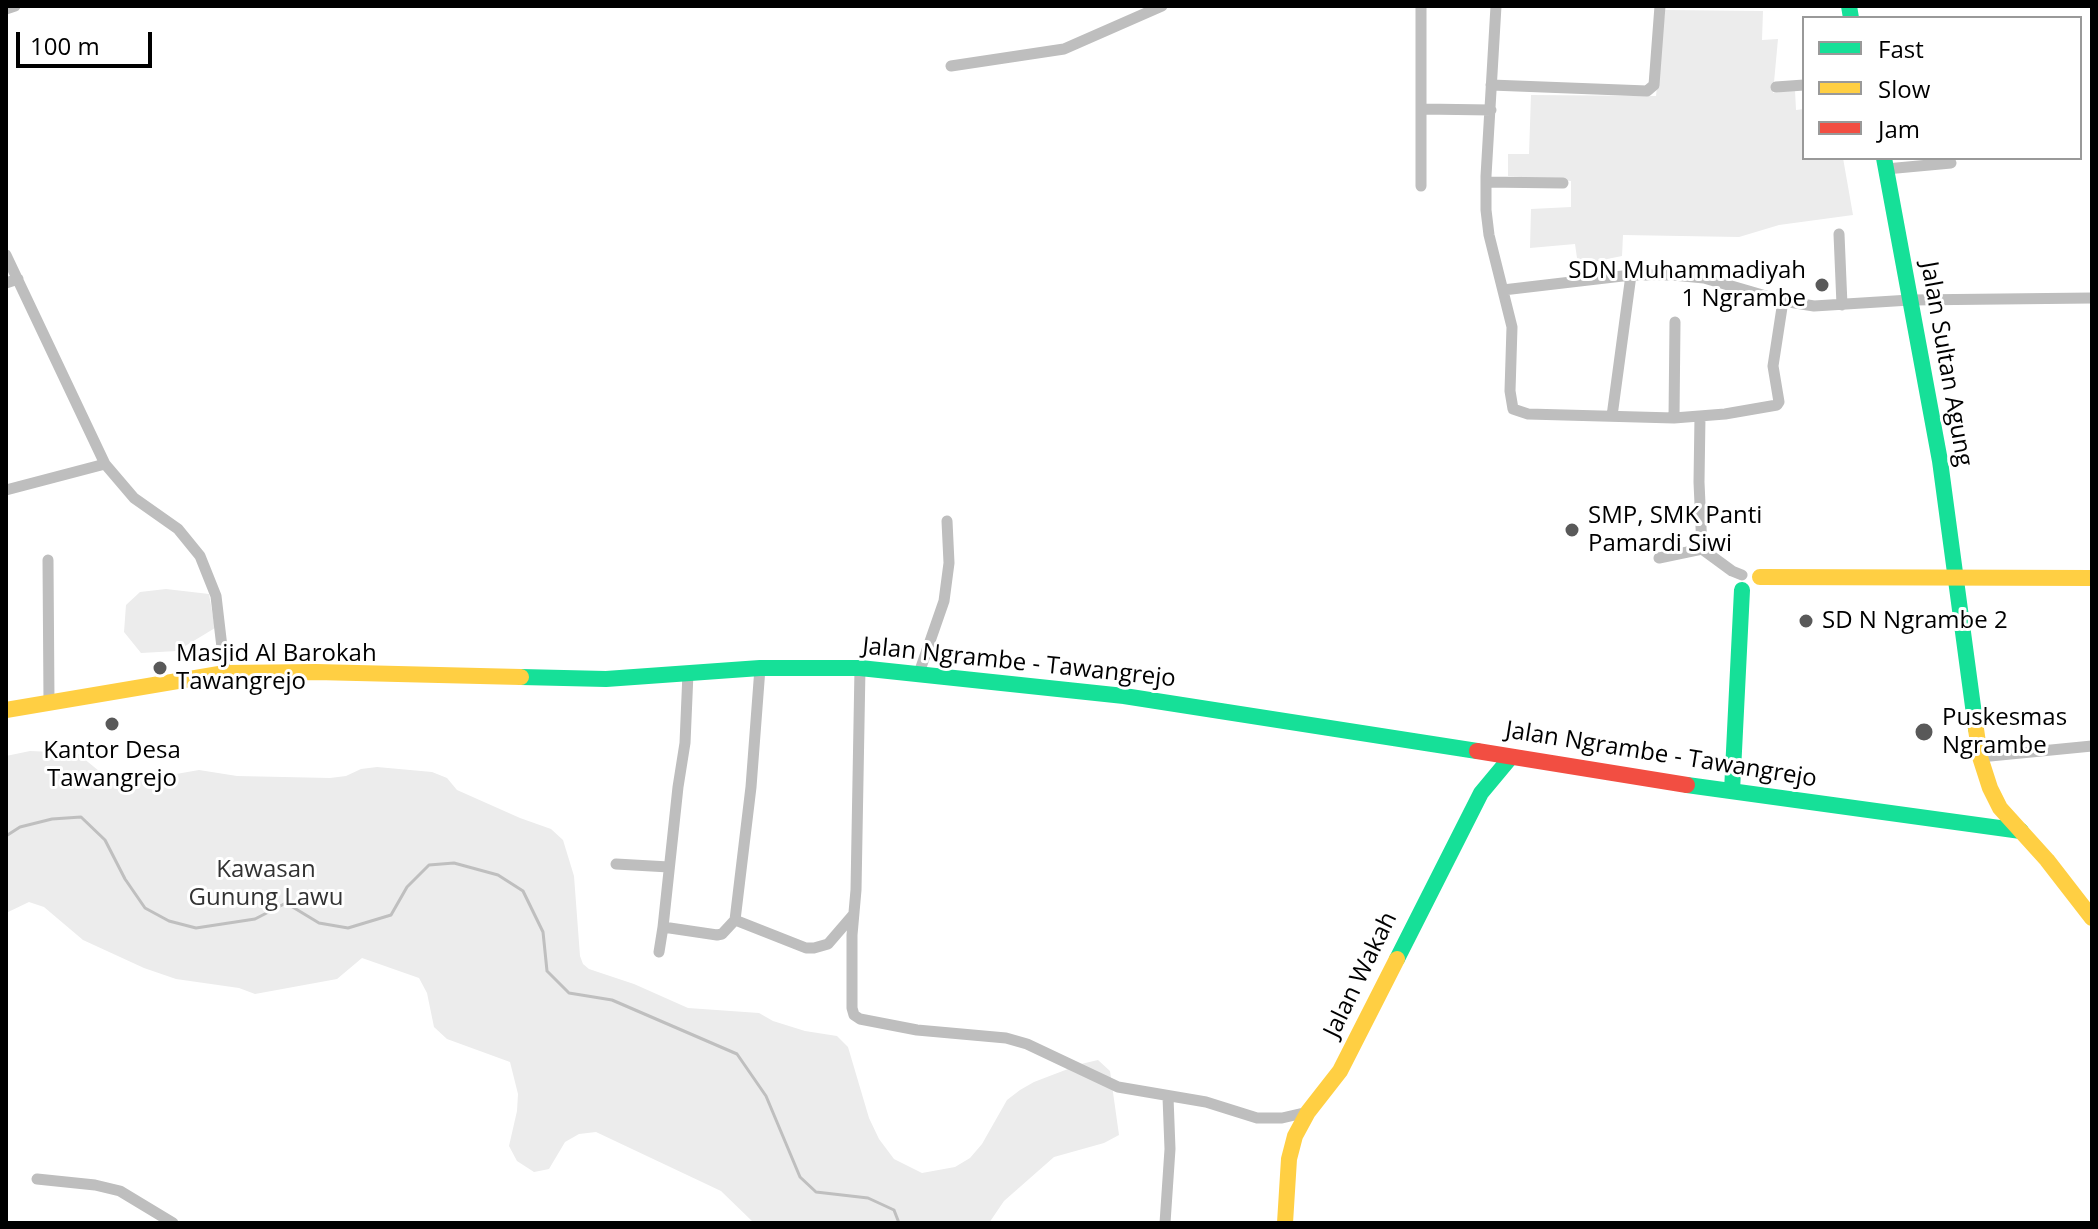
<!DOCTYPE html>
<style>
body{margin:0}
#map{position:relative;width:2098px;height:1229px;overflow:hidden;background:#fff;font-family:"Open Sans",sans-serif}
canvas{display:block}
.frame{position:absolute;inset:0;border:8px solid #000;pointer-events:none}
.legend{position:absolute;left:1802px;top:16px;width:280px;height:144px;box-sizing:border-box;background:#fff;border:2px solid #999;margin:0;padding:10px 14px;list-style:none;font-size:24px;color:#000}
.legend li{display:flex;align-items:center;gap:16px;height:40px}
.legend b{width:40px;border:2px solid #999}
.scale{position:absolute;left:16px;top:32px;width:136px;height:36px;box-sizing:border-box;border:4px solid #000;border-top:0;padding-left:10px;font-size:24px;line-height:28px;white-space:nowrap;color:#000;-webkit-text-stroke:6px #fff;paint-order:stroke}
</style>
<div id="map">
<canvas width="2098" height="1229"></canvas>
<div class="frame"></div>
<ul class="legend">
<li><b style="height:10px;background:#16e098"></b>Fast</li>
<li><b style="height:10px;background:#ffcf43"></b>Slow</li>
<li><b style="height:10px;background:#f24e42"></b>Jam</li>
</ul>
<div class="scale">100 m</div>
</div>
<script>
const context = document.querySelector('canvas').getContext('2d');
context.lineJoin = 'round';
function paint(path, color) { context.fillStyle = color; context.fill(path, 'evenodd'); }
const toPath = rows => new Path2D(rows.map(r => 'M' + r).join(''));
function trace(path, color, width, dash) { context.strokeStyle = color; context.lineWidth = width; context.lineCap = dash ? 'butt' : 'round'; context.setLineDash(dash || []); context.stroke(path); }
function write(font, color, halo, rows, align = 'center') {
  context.font = font + ' "Open Sans",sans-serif'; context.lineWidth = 6; context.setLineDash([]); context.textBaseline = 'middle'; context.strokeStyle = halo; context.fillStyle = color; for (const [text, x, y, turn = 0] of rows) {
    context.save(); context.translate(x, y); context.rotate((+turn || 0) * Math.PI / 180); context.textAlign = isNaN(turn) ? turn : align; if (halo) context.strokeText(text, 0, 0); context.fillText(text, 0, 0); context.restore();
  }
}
const green = toPath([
 [1665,10,1763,11,1762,40,1778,39,1773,93,1795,90,1796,110,1804,109,1804,158,1843,158,1853,215,1779,225,1739,237,1623,235,1622,256,1578,265,1575,244,1530,248,1531,209,1571,207,1571,181,1508,176,1508,154,1529,154,1531,95,1656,96],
 [166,589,209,594,215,628,177,651,141,653,124,632,126,605,140,592],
 [30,751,77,753,110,780,118,781,136,781,199,770,237,776,330,778,346,776,361,769,377,767,432,772,447,778,457,790,520,818,551,829,563,840,574,876,580,956,583,964,589,969,634,984,688,1008,759,1013,773,1021,805,1031,837,1036,848,1047,869,1118,879,1139,894,1159,922,1173,955,1167,970,1158,982,1144,1007,1100,1020,1090,1034,1082,1081,1064,1098,1060,1110,1071,1119,1135,1104,1143,1054,1157,1004,1201,989,1223,754,1223,721,1191,596,1132,579,1134,565,1142,549,1169,534,1172,517,1161,509,1146,517,1111,518,1094,510,1062,447,1039,434,1027,427,993,419,978,362,958,337,979,255,994,239,988,176,979,144,968,83,940,44,907,29,902,6,913,6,756]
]);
const stream = toPath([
 [6,836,20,827,52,819,81,817,105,840,125,879,145,908,169,921,196,928,255,919,286,903,319,923,348,928,391,915,407,887,429,865,454,863,498,875,523,891,543,932,547,971,569,993,612,1000,737,1054,766,1096,800,1177,816,1192,868,1198,894,1210,899,1223]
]);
const street = toPath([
 [1496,6,1486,176,1486,210,1489,235,1512,327,1510,391,1513,409,1528,414,1674,418,1725,414,1777,405,1779,402,1773,366,1783,301],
 [6,9,15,6],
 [951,66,1064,49,1162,6],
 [1491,85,1647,91,1654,85,1660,6],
 [1776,87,1804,85],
 [1423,109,1491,110],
 [1886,169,1951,163],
 [1486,182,1563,183],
 [1421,186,1421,6],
 [1839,234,1842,305],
 [6,255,105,464,134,498,178,529,200,556,216,596,225,673],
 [6,283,18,279],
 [1503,290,1631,275,1673,275,1704,278,1783,301,1814,306,1910,300,2092,298],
 [1612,416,1631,275],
 [1700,416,1699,482,1702,549,1732,571,1742,575],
 [1674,418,1675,322],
 [6,490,105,464],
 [1659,558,1702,549],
 [48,560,49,702],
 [860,668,856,890,852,935,852,1008,854,1015,860,1019,917,1030,1006,1038,1027,1044,1118,1087,1206,1102,1257,1118,1282,1118,1308,1112],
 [688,673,685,743,678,787,663,927,717,935,722,934,735,920,751,787,760,668],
 [919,673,944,601,949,563,947,521],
 [1980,757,2092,746],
 [616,864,669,867],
 [735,920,806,948,814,948,828,944,853,915],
 [659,952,663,927],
 [37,1179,95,1185,120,1191,173,1223],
 [1165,1223,1170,1149,1168,1097]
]);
const fast = toPath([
 [1849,6,1851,18],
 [1884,158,1940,461,1976,729],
 [521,677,606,679,760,668,860,668,1124,696,1477,751],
 [1687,785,2021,831],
 [1732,791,1742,590],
 [1397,959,1481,793,1511,757]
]);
const slow = toPath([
 [1760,577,2092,578],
 [6,710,225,673,316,672,521,677],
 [1976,729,1980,757,1990,788,2000,808,2047,860,2092,918],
 [1285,1223,1289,1159,1295,1136,1308,1112,1340,1071,1397,959]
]);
const jam = toPath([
 [1477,751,1687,785]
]);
const markers = [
 [1822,285,8,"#595959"],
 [1572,530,8,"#595959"],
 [1806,621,8,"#595959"],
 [160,668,8,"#595959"],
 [112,724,8,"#595959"],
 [1924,732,10,"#595959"]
];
const poiNames = [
 ["SDN Muhammadiyah",1806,271,"right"],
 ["1 Ngrambe",1806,299,"right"],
 ["SMP, SMK Panti",1588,516],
 ["Pamardi Siwi",1588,544],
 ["SD N Ngrambe 2",1822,621],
 ["Masjid Al Barokah",176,654],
 ["Tawangrejo",176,682],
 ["Puskesmas",1942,718],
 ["Ngrambe",1942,746],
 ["Kantor Desa",112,751,"center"],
 ["Tawangrejo",112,779,"center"]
];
const streetNames = [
 ["Jalan Sultan Agung",1946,364,80],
 ["Jalan Ngrambe - Tawangrejo",1019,663,6],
 ["Jalan Ngrambe - Tawangrejo",1661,755,9],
 ["Jalan Wakah",1361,975,-64]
];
const parkNames = [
 ["Kawasan",266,870],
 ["Gunung Lawu",266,898]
];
paint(green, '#ececec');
trace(stream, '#bfbfbf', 3);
trace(street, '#bebebe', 11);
trace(fast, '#16e098', 16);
trace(slow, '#ffcf43', 16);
trace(jam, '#f24e42', 16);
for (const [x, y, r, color] of markers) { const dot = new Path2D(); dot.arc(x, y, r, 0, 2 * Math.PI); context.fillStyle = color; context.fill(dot); trace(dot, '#fff', 3); }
write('24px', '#000', '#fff', poiNames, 'left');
write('24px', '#000', '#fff', streetNames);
write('24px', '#333', '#fff', parkNames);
</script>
